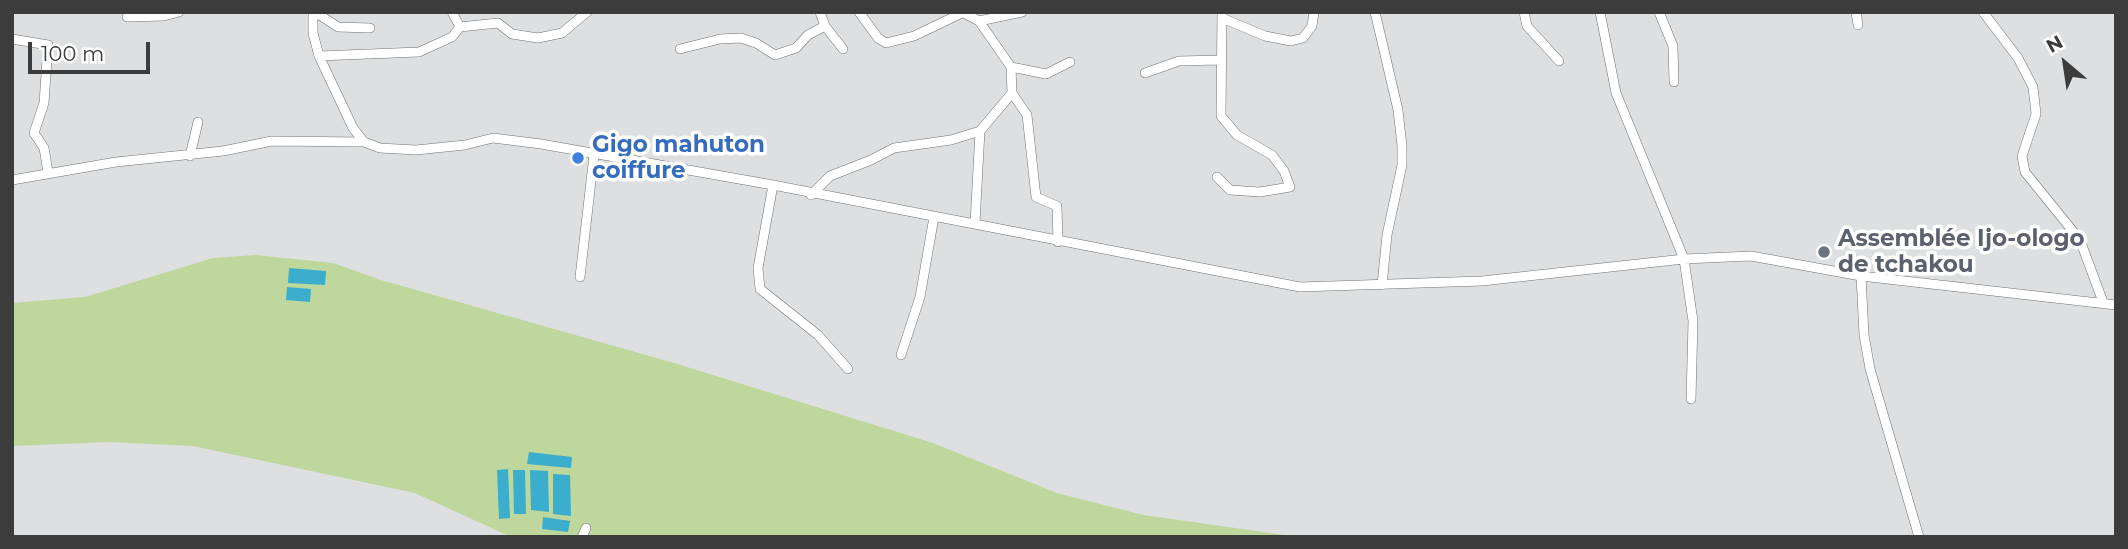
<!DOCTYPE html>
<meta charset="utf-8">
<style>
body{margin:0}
#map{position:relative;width:2128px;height:549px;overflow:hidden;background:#dedfe0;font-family:Montserrat,sans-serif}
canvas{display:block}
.frame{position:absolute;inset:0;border:14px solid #3c3c3c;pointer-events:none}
.north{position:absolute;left:2030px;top:28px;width:70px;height:70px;-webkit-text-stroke:5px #fff;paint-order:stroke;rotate:331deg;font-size:19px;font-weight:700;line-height:28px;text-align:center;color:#3c3c3c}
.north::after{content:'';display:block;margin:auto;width:24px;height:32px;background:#3c3c3c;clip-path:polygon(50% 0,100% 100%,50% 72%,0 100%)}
.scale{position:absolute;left:28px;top:42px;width:122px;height:32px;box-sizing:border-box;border:4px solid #3c3c3c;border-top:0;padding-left:9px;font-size:21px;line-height:24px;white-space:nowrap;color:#3c3c3c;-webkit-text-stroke:5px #fff;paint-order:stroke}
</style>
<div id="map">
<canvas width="2128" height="549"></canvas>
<div class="frame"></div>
<div class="north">N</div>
<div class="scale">100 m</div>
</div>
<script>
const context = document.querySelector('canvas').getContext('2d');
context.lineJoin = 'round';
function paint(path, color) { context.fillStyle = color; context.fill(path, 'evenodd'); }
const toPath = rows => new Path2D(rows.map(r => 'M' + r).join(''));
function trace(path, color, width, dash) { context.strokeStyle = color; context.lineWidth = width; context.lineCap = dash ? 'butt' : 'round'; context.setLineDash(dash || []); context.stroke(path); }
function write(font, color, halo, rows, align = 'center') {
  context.font = font + ' Montserrat,sans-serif'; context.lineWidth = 7; context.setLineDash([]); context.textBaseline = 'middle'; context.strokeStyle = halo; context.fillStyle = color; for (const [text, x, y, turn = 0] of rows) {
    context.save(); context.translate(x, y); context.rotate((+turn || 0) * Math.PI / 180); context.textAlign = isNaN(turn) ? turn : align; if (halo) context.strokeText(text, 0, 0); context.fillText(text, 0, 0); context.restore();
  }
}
const green = toPath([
 [256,255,333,263,381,280,674,363,933,443,1057,493,1143,515,1299,537,511,537,415,493,193,446,109,442,12,446,12,303,85,297,213,258]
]);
const water = toPath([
 [289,268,326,271,325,285,288,283],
 [287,287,311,289,310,302,286,300],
 [529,452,572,457,571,468,527,464],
 [508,469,510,518,499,519,497,470],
 [513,470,525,470,526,514,514,514],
 [530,470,548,471,549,512,531,510],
 [553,474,570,475,571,516,553,514],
 [543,517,570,521,568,532,542,529]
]);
const minor = toPath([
 [313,12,313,33,319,56,353,128,364,142,380,148,416,150,465,145,493,138,541,144,773,185,1300,287,1482,281,1684,259,1751,256,1861,276,2116,305],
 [315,12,338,27,370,28],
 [452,12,460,27,498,23,512,34,538,38,562,33,587,12],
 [820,12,825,26,843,49],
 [859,12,878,38,886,43,914,36,962,13],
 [962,12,979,21,1022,12],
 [1375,12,1398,110,1402,146,1402,165,1387,235,1382,285],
 [1524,12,1527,26,1559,61],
 [1600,12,1616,93,1684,259,1693,321,1691,399],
 [1659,12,1673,46,1674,82],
 [1856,12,1858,25],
 [1983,12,2018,58,2033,87,2036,114,2022,156,2025,172,2080,240,2103,302],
 [127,17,164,16,179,12],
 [1222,18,1265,36,1291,41,1303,38,1312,26,1314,12],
 [979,21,1011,67,1046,74,1070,62],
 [12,39,48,45,44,103,34,133,44,148,48,172],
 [680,49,720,39,741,38,756,43,775,55,796,48,808,35,825,26],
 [319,56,419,52,452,37,460,27],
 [1145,73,1179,61,1219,60],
 [1012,93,1027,115,1036,197,1057,206,1058,242],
 [190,156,198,122],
 [1217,177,1230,190,1260,192,1290,187,1284,171,1272,155,1237,135,1221,116,1222,12],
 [12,180,116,162,223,151,272,141,364,142],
 [773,185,758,268,760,289,818,335,848,369],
 [811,195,830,176,871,160,894,148,951,140,980,131,1012,93,1011,67],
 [975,223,980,131],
 [1861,276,1864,335,1870,369,1919,537],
 [580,277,594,155],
 [901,355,920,297,934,217],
 [582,537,586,528]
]);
const markers = [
 [578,158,7,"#3f7fe0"],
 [1824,252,7,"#6b7280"]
];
const shopNames = [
 ["Gigo mahuton",592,145],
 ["coiffure",592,171]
];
const worshipNames = [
 ["Assemblée Ijo-ologo",1838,239],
 ["de tchakou",1838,265]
];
paint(green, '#bdd79d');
paint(water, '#3baecd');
trace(minor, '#717273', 10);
trace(minor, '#fff', 9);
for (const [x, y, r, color] of markers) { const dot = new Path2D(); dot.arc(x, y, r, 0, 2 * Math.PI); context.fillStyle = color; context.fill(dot); trace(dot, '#fff', 2.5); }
write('bold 23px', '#366cbe', '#fff', shopNames, 'left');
write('bold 23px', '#5b616d', '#fff', worshipNames, 'left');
</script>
